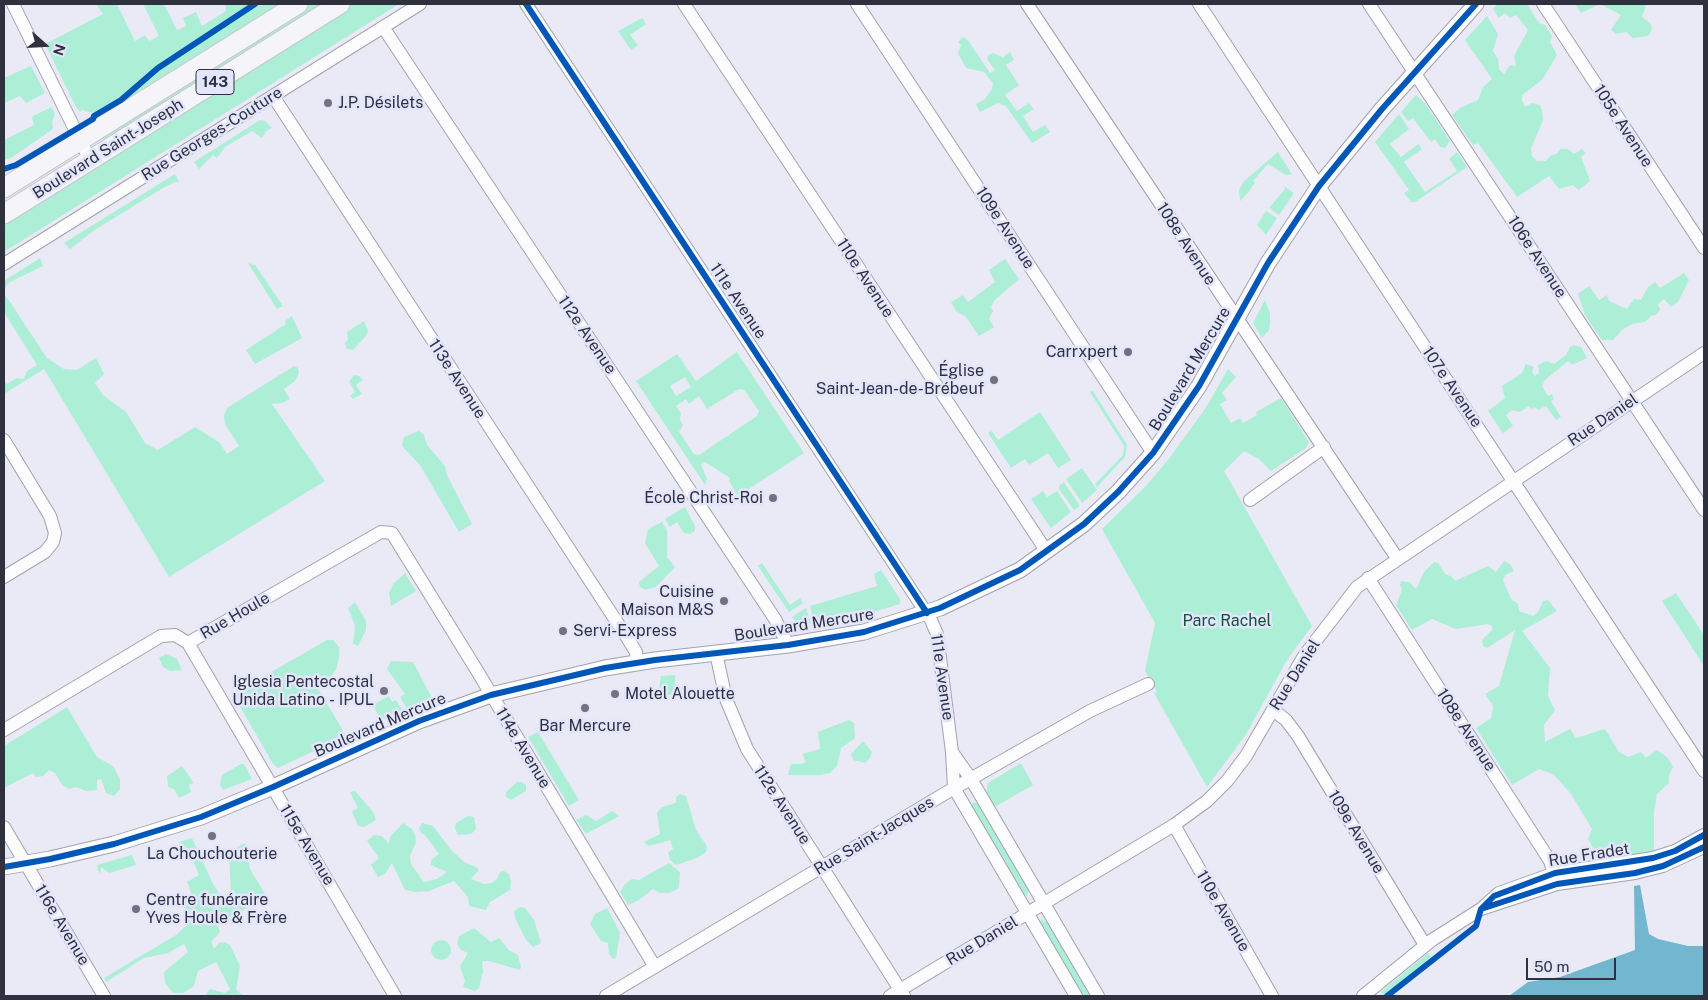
<!DOCTYPE html>
<meta charset="utf-8">
<style>
body{margin:0}
#map{position:relative;width:1708px;height:1000px;overflow:hidden;background:#e9eaf6;font-family:"Public Sans",sans-serif}
canvas{display:block}
.frame{position:absolute;inset:0;border:5px solid #30313f;pointer-events:none}
.north{position:absolute;left:20px;top:20px;width:50px;height:50px;-webkit-text-stroke:4px #e3e5fc;paint-order:stroke;rotate:109deg;font-size:14px;font-weight:700;line-height:20px;text-align:center;color:#30313f}
.north::after{content:'';display:block;margin:auto;width:18px;height:22px;background:#30313f;clip-path:polygon(50% 0,100% 100%,50% 72%,0 100%)}
.scale{position:absolute;left:1526px;top:958px;width:90px;height:22px;box-sizing:border-box;border:2px solid #30313f;border-top:0;padding-left:6px;font-size:15px;line-height:18px;white-space:nowrap;color:#30313f;-webkit-text-stroke:4px #e3e5fc;paint-order:stroke}
</style>
<div id="map">
<canvas width="1708" height="1000"></canvas>
<div class="frame"></div>
<div class="north">N</div>
<div class="scale">50 m</div>
</div>
<script>
const context = document.querySelector('canvas').getContext('2d');
context.lineJoin = 'round';
function paint(path, color) { context.fillStyle = color; context.fill(path, 'evenodd'); }
const toPath = rows => new Path2D(rows.map(r => 'M' + r).join(''));
function trace(path, color, width, dash) { context.strokeStyle = color; context.lineWidth = width; context.lineCap = dash ? 'butt' : 'round'; context.setLineDash(dash || []); context.stroke(path); }
function write(font, color, halo, rows, align = 'center') {
  context.font = font + ' "Public Sans",sans-serif'; context.lineWidth = 5; context.setLineDash([]); context.textBaseline = 'middle'; context.strokeStyle = halo; context.fillStyle = color; for (const [text, x, y, turn = 0] of rows) {
    context.save(); context.translate(x, y); context.rotate((+turn || 0) * Math.PI / 180); context.textAlign = isNaN(turn) ? turn : align; if (halo) context.strokeText(text, 0, 0); context.fillText(text, 0, 0); context.restore();
  }
}
const green = toPath([
 [96,4,117,4,135,41,145,35,149,41,159,36,143,4,164,4,177,30,186,26,183,18,196,12,202,26,226,11,225,4,250,4,163,62,125,94,94,113,82,110,80,112,76,107,45,44,103,14],
 [261,4,279,4,128,98,137,87,163,67,244,12],
 [311,4,325,4,104,141,103,140,103,134],
 [352,4,399,4,4,252,4,223],
 [1497,4,1527,4,1539,23,1545,25,1552,36,1550,42,1557,55,1542,80,1522,95,1522,100,1525,107,1532,103,1540,105,1542,111,1543,120,1531,149,1532,156,1537,161,1546,161,1551,155,1556,154,1561,149,1568,149,1574,154,1582,149,1586,153,1581,157,1590,181,1579,190,1573,185,1559,189,1549,176,1517,197,1478,143,1473,145,1452,115,1460,108,1478,100,1483,87,1492,79,1465,40,1487,16,1498,34,1493,51,1498,59,1499,69,1504,74,1510,65,1516,66,1514,56,1528,30,1516,15,1510,18,1505,13,1499,18,1493,9],
 [1575,4,1641,4,1646,5,1642,17,1651,24,1652,30,1648,36,1633,38,1626,32,1616,34,1611,30,1621,15,1600,4,1581,13],
 [642,18,646,24,630,35,638,45,631,50,618,31],
 [963,37,967,39,990,73,995,70,987,59,988,55,993,53,1003,57,1010,52,1014,60,1006,65,1019,85,1005,95,1017,111,1029,103,1034,109,1023,116,1033,132,1045,125,1050,132,1032,143,1006,106,998,103,980,112,976,104,985,99,992,89,993,83,984,72,966,68,958,53,961,45,958,42],
 [31,66,45,93,26,103,20,96,4,103,4,78],
 [1416,95,1425,103,1450,141,1445,148,1440,147,1435,139,1431,142,1413,118,1408,121,1401,112],
 [52,107,55,115,52,122,53,129,11,158,4,160,4,140,34,125,32,118,33,116],
 [1399,114,1409,129,1390,144,1401,157,1418,144,1422,149,1404,162,1425,192,1457,171,1449,159,1457,152,1467,167,1415,202,1411,202,1404,193,1409,190,1375,142],
 [260,120,265,121,272,128,266,131,262,138,252,131,225,147,217,158,213,155,199,169,194,162],
 [1278,152,1292,174,1286,175,1268,164,1253,181,1255,183,1247,194,1240,201,1239,190,1243,182],
 [175,174,179,182,175,182,163,188,96,229,70,249,64,243],
 [1284,186,1294,193,1279,215,1269,208,1285,189],
 [1266,211,1277,218,1266,235,1257,225],
 [40,258,43,266,8,283,4,290,4,281],
 [1005,259,1019,279,995,300,991,307,993,311,989,319,994,327,979,336,966,317,956,311,951,302,963,295,968,302,995,282,989,270],
 [248,263,255,265,283,306,277,309],
 [1684,273,1689,280,1678,302,1671,307,1664,299,1658,304,1660,310,1656,315,1651,316,1645,322,1632,324,1622,330,1613,340,1602,340,1585,315,1578,294,1589,286,1599,300,1607,295,1609,301,1627,309,1634,299,1641,300,1648,287,1655,282,1660,288],
 [4,293,47,358,64,369,77,370,96,358,104,374,95,383,103,395,126,412,145,443,158,450,195,427,219,442,227,454,239,446,225,424,224,416,227,408,294,366,298,368,299,374,295,381,284,389,290,399,282,403,272,404,325,481,169,577,44,369,4,394,4,381,7,384,17,378,24,379,27,371,37,365,4,312],
 [1265,300,1270,313,1270,323,1269,330,1262,338,1253,323],
 [292,316,302,338,255,364,246,350,286,324,285,321],
 [364,321,368,331,366,336,353,350,347,349,345,343,348,339,347,332],
 [1574,345,1581,347,1587,358,1572,365,1568,361,1545,380,1542,386,1548,396,1552,394,1554,399,1551,401,1561,417,1556,420,1546,406,1538,410,1535,407,1531,409,1529,406,1520,412,1512,410,1506,415,1513,426,1503,433,1488,411,1505,398,1502,386,1522,373,1526,364,1534,367,1532,372,1535,376,1539,373,1538,365,1546,361,1554,364,1566,355,1570,347],
 [737,352,804,453,738,496,729,481,730,478,705,462,701,465,707,479,705,485,636,381,677,354,696,381],
 [685,377,691,387,676,396,670,386],
 [739,389,744,390,759,411,757,416,699,455,694,454,679,432,683,425,680,420,681,413,676,406,686,399,689,404,699,396,707,409],
 [1228,369,1236,377,1222,393,1227,400,1220,404,1231,423,1240,418,1243,423,1257,415,1256,412,1281,398,1309,442,1306,448,1271,471,1259,459,1244,451,1224,471,1312,626,1287,660,1245,736,1207,787,1154,693,1157,692,1145,671,1155,623,1102,529,1146,486,1168,460,1205,409],
 [354,375,359,376,363,380,356,385,362,394,353,399,350,396,355,392,349,382],
 [1093,391,1127,445,1125,457,1097,487,1095,484,1123,455,1124,446,1090,392],
 [1040,412,1071,460,1058,468,1048,453,1029,465,1025,459,1011,468,988,433,992,431,998,440],
 [419,431,424,435,427,445,445,466,447,475,472,524,459,532,420,465,402,446,404,437],
 [1082,468,1097,490,1082,503,1066,479],
 [1064,482,1080,506,1074,510,1059,489,1059,486],
 [1043,491,1047,497,1057,491,1071,512,1051,528,1031,499],
 [685,507,695,526,695,531,690,534,684,533,677,522,670,527,665,519],
 [662,522,667,530,667,557,675,567,656,587,645,590,640,587,639,582,659,566,645,543,648,529],
 [1504,561,1510,564,1514,571,1505,575,1503,580,1511,599,1518,604,1519,611,1533,616,1538,612,1543,601,1548,600,1557,611,1522,631,1550,668,1548,696,1555,710,1544,725,1545,742,1570,729,1576,738,1605,729,1619,752,1628,757,1641,752,1646,758,1657,750,1668,758,1673,767,1669,775,1669,783,1657,794,1654,812,1654,853,1626,858,1598,856,1588,839,1592,829,1571,794,1554,775,1539,769,1512,785,1476,728,1491,718,1493,706,1485,694,1499,686,1515,630,1487,648,1483,646,1482,640,1493,629,1492,626,1488,624,1456,629,1432,619,1412,630,1396,605,1402,590,1400,585,1401,581,1409,582,1416,589,1424,572,1434,562,1438,563,1446,575,1451,576,1455,581,1488,566,1496,572],
 [762,563,790,605,800,598,803,603,789,612,758,566],
 [881,570,900,599,900,604,867,614,815,624,810,606,877,586,874,574],
 [405,573,416,591,391,606,389,593,393,584],
 [1676,593,1704,635,1704,666,1662,601],
 [355,602,366,621,366,630,358,646,353,644,355,626,348,608],
 [806,608,811,624,798,625,792,617],
 [327,640,333,640,339,647,339,658,336,670,331,676,323,678,322,687,318,688,346,736,278,768,273,764,233,694],
 [166,654,177,659,182,670,170,671,163,667,159,658],
 [391,661,413,662,432,698,407,709,400,697,405,694,387,669],
 [675,675,675,690,670,695,664,695,659,689,661,676],
 [389,696,392,702,396,700,403,711,381,720,373,705],
 [67,707,97,757,113,766,120,779,120,789,114,796,106,793,101,779,97,780,97,790,86,791,76,787,69,789,62,785,55,773,49,770,43,776,36,777,33,773,4,788,4,746],
 [849,720,854,723,855,738,841,748,837,766,830,773,820,775,788,775,791,764,801,764,806,762,802,754,820,749,818,732],
 [538,732,579,800,569,806,528,737],
 [863,741,872,752,870,758,865,763,853,760,851,754],
 [1021,763,1033,785,993,808,986,794,988,783],
 [241,764,244,764,252,779,223,790,220,785,222,775],
 [182,766,194,783,189,785,191,792,179,798,174,789,168,787,167,776],
 [517,782,522,782,526,785,526,791,511,800,506,797,506,792],
 [355,791,373,812,376,820,364,827,358,826,352,811,358,808,350,792],
 [680,794,686,796,696,830,707,846,706,852,697,858,676,865,670,860,668,852,673,849,670,840,649,846,644,842,660,834,657,813,662,807,676,803,676,797],
 [974,802,979,805,989,820,1029,890,1027,896,1022,894,971,805],
 [612,811,619,816,586,834,576,820,586,815,596,821],
 [468,816,474,817,476,829,471,834,458,835,455,828,456,823],
 [403,823,412,829,415,835,416,842,410,856,411,864,424,882,437,879,447,872,431,865,431,860,439,854,425,835,421,833,419,828,422,823,433,826,451,850,464,862,476,867,479,870,471,879,484,884,492,883,497,879,500,872,504,871,509,874,511,882,510,890,490,902,486,910,469,906,468,897,454,881,429,891,415,892,405,890,392,863,385,874,378,877,371,865,379,858,367,841,374,835,382,836,389,844,390,837],
 [192,838,213,884,225,902,231,894,229,852,245,843,250,869,265,894,258,902,217,924,220,932,211,942,214,949,219,943,225,942,230,945,240,966,236,990,244,996,208,996,206,994,210,989,225,993,230,989,216,962,198,971,194,986,183,993,173,993,165,983,164,972,188,952,184,944,168,953,144,958,106,982,104,978,176,935,187,925,188,918,183,904,193,898,187,882,199,875,191,855,183,852,179,842],
 [132,855,136,865,109,873,101,867,100,874,98,870,97,865],
 [669,863,680,872,679,888,670,893,660,893,653,889,639,900,628,905,620,892,625,884,632,879,639,880],
 [520,907,525,908,534,920,541,943,533,947,526,940,515,918,514,911],
 [607,908,620,933,616,958,613,959,609,954,608,943,601,941,590,924,595,914],
 [1041,919,1048,923,1092,996,1082,996,1040,925],
 [474,928,491,942,499,938,509,950,518,955,521,967,520,970,489,961,482,961,483,972,479,988,475,991,463,987,465,981,460,966,468,953,461,950,457,944,459,936],
 '431 950a10 10 0 1 1 20 0a10 10 0 1 1-20 0Z',
 [1428,953,1431,957,1384,996,1381,992]
]);
const water = toPath([
 [1640,885,1649,934,1658,939,1688,946,1704,946,1704,996,1509,996,1528,982,1560,977,1635,950,1634,886]
]);
const minor = toPath([
 [13,4,90,160],
 [526,4,931,620,937,634,952,752,954,788,1076,996],
 [684,4,1047,552],
 [857,4,1153,453],
 [1027,4,1397,558],
 [1199,4,1704,771],
 [1369,4,1704,510],
 [1543,4,1704,248],
 [383,27,775,619,788,645],
 [273,96,628,639,636,652,637,663],
 [4,264,420,4],
 [4,440,50,516,55,533,53,542,45,552,4,577],
 [1250,500,1324,447],
 [1368,578,1550,861,1557,884],
 [188,643,381,532,392,533,476,669,655,967],
 [716,653,726,699,747,749,904,996],
 [1273,710,1286,720,1298,736,1425,945],
 [4,730,161,636,175,635,188,643,395,996],
 [952,752,971,779,1098,996],
 [1174,825,1272,996],
 [4,827,104,996],
 [1481,909,1557,884,1635,873,1663,866,1704,847],
 [606,996,944,794,1090,711,1148,684],
 [890,996,1174,825,1207,801,1227,781,1246,756,1304,656,1357,587,1704,353],
 [1363,996,1432,940,1481,909,1499,893,1555,873,1653,858,1675,851,1704,835]
]);
const tertiary = toPath([
 [4,867,50,859,114,844,201,817,273,787,419,721,491,695,605,668,655,660,788,645,864,632,940,608,1020,570,1084,524,1118,492,1153,453,1199,386,1268,263,1319,186,1382,109,1476,4]
]);
const primary = toPath([
 [4,188,298,4],
 [4,214,340,4]
]);
const cycleway = toPath([
 [526,4,927,613],
 [4,169,16,165,93,119,94,116,121,100,158,68,255,4],
 [4,867,50,859,114,844,201,817,273,787,419,721,491,695,605,668,655,660,788,645,864,632,940,608,1020,570,1084,524,1118,492,1153,453,1199,386,1268,263,1319,186,1382,109,1476,4],
 [1481,909,1557,884,1635,873,1663,866,1704,847],
 [1387,996,1476,926,1481,909,1494,896,1555,873,1653,858,1675,851,1704,835]
]);
const markers = [
 [328,103,5,"#71727f"],
 [1128,352,5,"#71727f"],
 [994,380,5,"#71727f"],
 [773,498,5,"#71727f"],
 [724,601,5,"#71727f"],
 [563,631,5,"#71727f"],
 [384,691,5,"#71727f"],
 [615,694,5,"#71727f"],
 [585,708,5,"#71727f"],
 [212,836,5,"#71727f"],
 [136,909,5,"#71727f"]
];
const shields = [
 [215,82,38]
];
const shieldNames = [
 ["143",215,82]
];
const poiNames = [
 ["J.P. Désilets",338,103,"left"],
 ["Carrxpert",1118,352],
 ["Église",984,371],
 ["Saint-Jean-de-Brébeuf",984,389],
 ["École Christ-Roi",763,498],
 ["Cuisine",714,592],
 ["Maison M&S",714,610],
 ["Servi-Express",573,631,"left"],
 ["Iglesia Pentecostal",374,682],
 ["Unida Latino - IPUL",374,700],
 ["Motel Alouette",625,694,"left"],
 ["Bar Mercure",585,726,"center"],
 ["La Chouchouterie",212,854,"center"],
 ["Centre funéraire",146,900,"left"],
 ["Yves Houle & Frère",146,918,"left"]
];
const streetNames = [
 ["105e Avenue",1623,126,57],
 ["Rue Georges-Couture",212,134,-32],
 ["Boulevard Saint-Joseph",108,149,-32],
 ["109e Avenue",1005,228,57],
 ["108e Avenue",1186,244,57],
 ["106e Avenue",1537,257,57],
 ["110e Avenue",865,278,57],
 ["111e Avenue",738,301,56],
 ["112e Avenue",587,335,56],
 ["Boulevard Mercure",1190,369,-59],
 ["113e Avenue",457,379,57],
 ["107e Avenue",1452,387,56],
 ["Rue Daniel",1603,420,-34],
 ["Rue Houle",235,616,-30],
 ["Boulevard Mercure",804,625,-9],
 ["Rue Daniel",1295,675,-58],
 ["111e Avenue",942,677,82],
 ["Boulevard Mercure",380,725,-23],
 ["108e Avenue",1466,730,57],
 ["114e Avenue",523,748,59],
 ["112e Avenue",782,805,57],
 ["109e Avenue",1356,832,59],
 ["Rue Saint-Jacques",874,836,-31],
 ["115e Avenue",307,845,59],
 ["Rue Fradet",1589,855,-9],
 ["110e Avenue",1223,911,60],
 ["116e Avenue",62,925,59],
 ["Rue Daniel",982,941,-31]
];
const parkNames = [
 ["Parc Rachel",1227,621]
];
paint(green, '#acefd6');
paint(water, '#73b6cf');
trace(minor, '#a2a2ae', 14);
trace(tertiary, '#a2a2ae', 17);
trace(primary, '#c6c7ce', 21);
trace(minor, '#fcfcfe', 12);
trace(tertiary, '#fcfcfe', 15);
trace(primary, '#f4f4f9', 19);
trace(cycleway, '#0057b8', 6);
for (const [x, y, r, color] of markers) { const dot = new Path2D(); dot.arc(x, y, r, 0, 2 * Math.PI); context.fillStyle = color; context.fill(dot); trace(dot, '#e3e5fc', 2); }
for (const [x, y, w] of shields) { const box = new Path2D(); box.roundRect(x - w / 2, y - 12.5, w, 25, 4); context.fillStyle = '#e3e5fc'; context.fill(box); trace(box, '#30313f', 1); }
write('bold 15px', '#30313f', null, shieldNames);
write('16px', '#30313f', '#e3e5fc', poiNames, 'right');
write('16px', '#30313f', '#e3e5fc', streetNames);
write('16px', '#105238', '#e3e5fc', parkNames);
</script>
